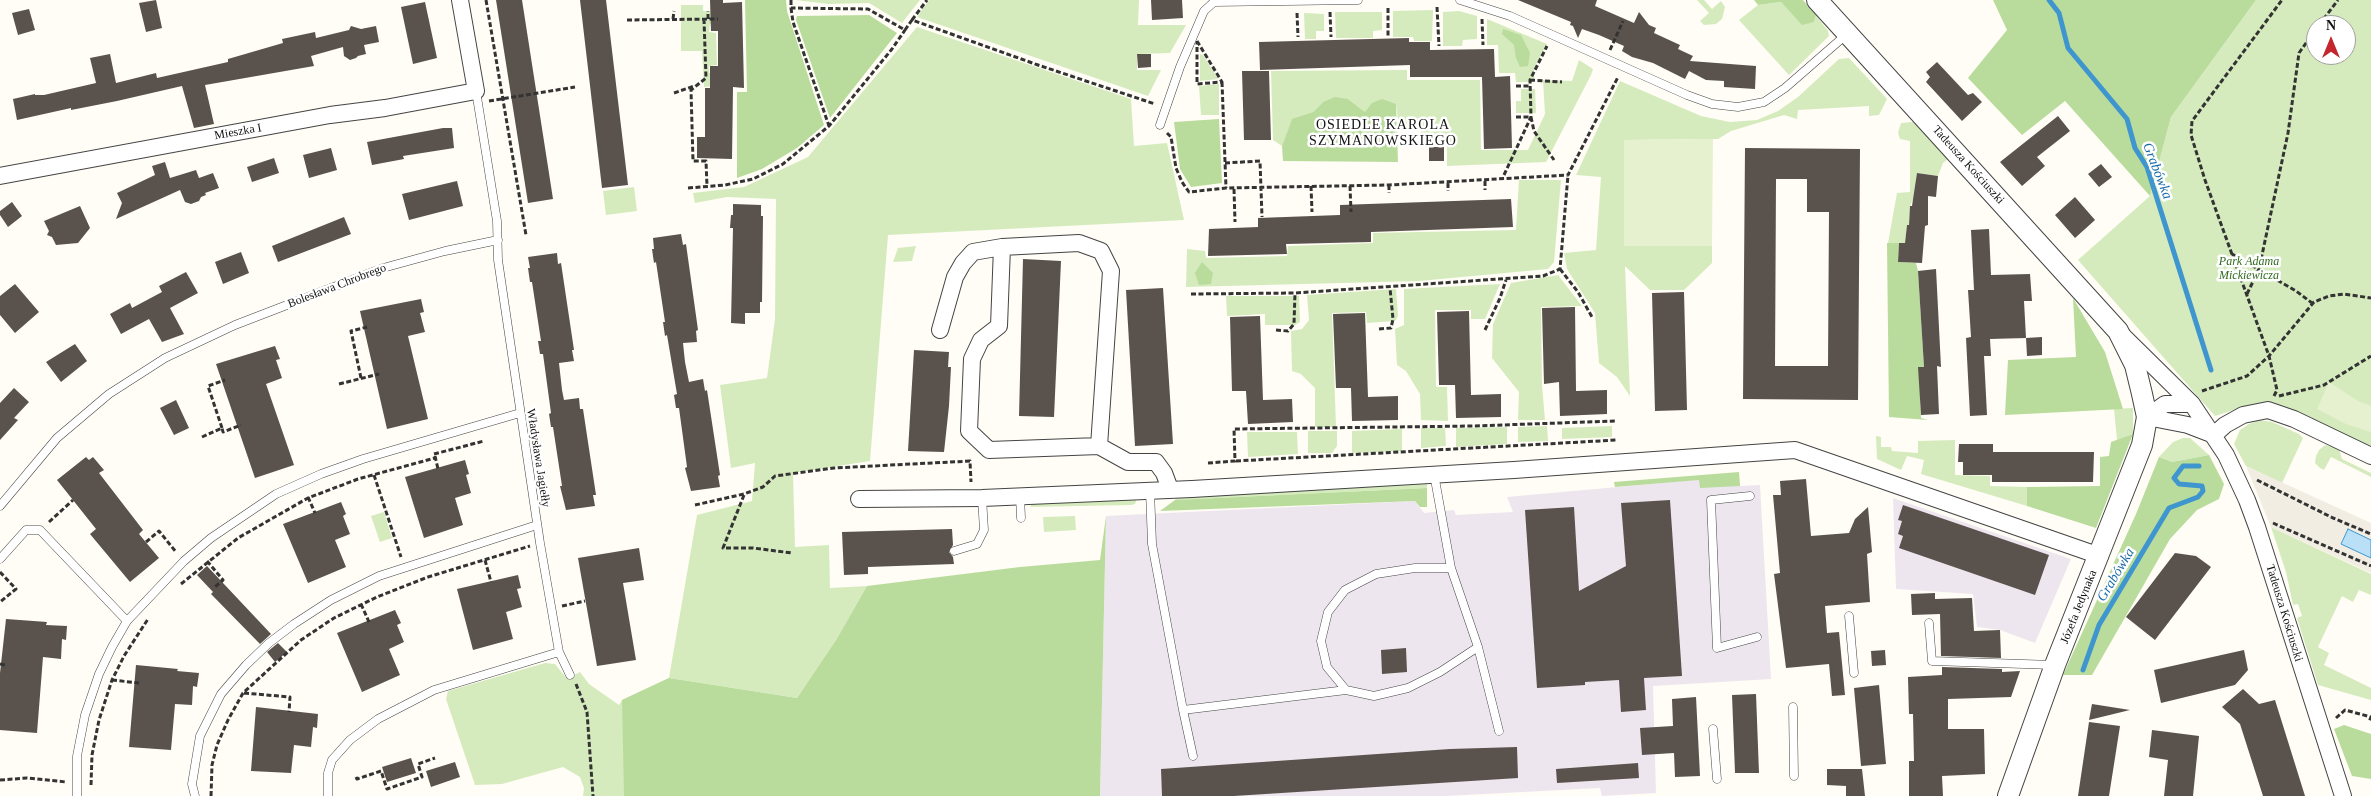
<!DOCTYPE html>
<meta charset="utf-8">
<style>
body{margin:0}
#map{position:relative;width:2371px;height:796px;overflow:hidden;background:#fffdf5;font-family:Georgia,serif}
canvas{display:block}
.north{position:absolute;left:2306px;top:15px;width:50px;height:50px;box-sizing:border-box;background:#fff;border:1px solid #a0a0a0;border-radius:50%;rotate:0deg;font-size:14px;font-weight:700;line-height:20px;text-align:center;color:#111}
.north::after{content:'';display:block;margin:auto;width:18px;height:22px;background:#c4262e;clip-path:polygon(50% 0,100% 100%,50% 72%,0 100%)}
</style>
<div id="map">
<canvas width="2371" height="796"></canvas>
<div class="north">N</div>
</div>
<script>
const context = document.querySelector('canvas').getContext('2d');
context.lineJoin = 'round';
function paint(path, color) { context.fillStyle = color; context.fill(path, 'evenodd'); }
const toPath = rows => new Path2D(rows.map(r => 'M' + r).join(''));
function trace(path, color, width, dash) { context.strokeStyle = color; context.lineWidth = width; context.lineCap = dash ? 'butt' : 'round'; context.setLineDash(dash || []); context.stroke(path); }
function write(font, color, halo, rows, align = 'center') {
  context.font = font + ' Georgia,serif'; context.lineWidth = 5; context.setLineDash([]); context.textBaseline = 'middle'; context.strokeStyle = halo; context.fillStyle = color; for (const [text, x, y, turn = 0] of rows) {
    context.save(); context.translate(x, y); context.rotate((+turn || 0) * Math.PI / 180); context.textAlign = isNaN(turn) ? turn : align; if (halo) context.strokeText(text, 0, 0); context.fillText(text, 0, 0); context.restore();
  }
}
const industrial = toPath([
 [1739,476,1740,486,1760,485,1771,679,1653,686,1656,793,1602,796,1600,788,1446,796,1100,796,1106,516,1415,501,1424,513,1454,510,1456,515,1513,512,1507,497],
 [1893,498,2071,559,2035,643,2000,630,1977,627,1973,594,1896,589]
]);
const green = toPath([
 [796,0,920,0,902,23,869,3,828,4],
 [929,0,1139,0,1138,25,1186,25,1170,53,1137,54,1137,70,1161,70,1148,96,917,17],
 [1697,0,1704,0,1712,9,1721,1,1725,7,1722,19,1716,24,1704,25,1700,21,1709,13],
 [2256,0,2371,0,2371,447,2272,402,2249,405,2215,416,2078,260,2150,196,2171,117],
 [2316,25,2346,25,2346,55,2316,55],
 [1781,2,1802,24,1814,22,1816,15,1828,31,1829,36,1789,75,1739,20,1758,5],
 [681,5,703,5,703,11,712,12,718,24,710,24,709,32,716,33,717,65,709,66,709,73,717,74,717,86,704,87,702,51,681,51],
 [1433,10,1432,41,1414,41,1413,37,1393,37,1393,11],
 [1459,11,1477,16,1477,39,1463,40,1462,46,1443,46,1443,12],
 [1335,12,1382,12,1382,30,1373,31,1373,38,1336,38],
 [1304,13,1324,14,1324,31,1316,31,1316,39,1305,39],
 [1487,19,1547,44,1534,68,1534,82,1516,82,1515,73,1499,73,1498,45,1487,45],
 [917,27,1131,99,1134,146,1167,143,1184,220,888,235,870,461,793,473,795,547,829,545,830,588,867,586,836,640,797,698,669,678,639,796,583,796,584,788,580,777,563,767,502,784,475,785,446,699,448,691,545,663,555,664,567,679,580,672,589,684,619,705,622,700,669,678,697,515,752,501,755,463,731,468,720,385,767,378,775,319,776,199,727,197,695,203,693,193,744,187,808,157],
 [1200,54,1203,55,1218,79,1200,81],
 [1849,58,1887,99,1879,115,1869,116,1869,106,1798,110,1797,119,1784,115,1731,131,1718,139,1624,140,1624,246,1712,246,1712,263,1684,290,1650,290,1625,266,1630,396,1617,377,1599,363,1595,313,1567,269,1564,253,1596,250,1601,177,1576,175,1620,81,1701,116,1730,122,1757,120,1778,111,1798,97,1839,59],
 [1579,60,1593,69,1591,75,1546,162,1447,166,1447,146,1422,145,1421,128,1399,129,1396,104,1365,112,1348,99,1323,102,1313,112,1292,120,1282,146,1273,140,1271,71,1407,70,1407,80,1480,80,1481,150,1528,150,1545,114,1543,80,1572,81],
 [1219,84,1219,115,1201,115,1199,86],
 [1521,89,1535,89,1536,113,1516,113,1516,101,1521,101],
 [1913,122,1948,159,1943,163,1938,176,1917,173,1915,195,1910,206,1909,225,1907,225,1905,243,1888,243,1897,193,1910,192,1910,141,1900,139,1898,133,1901,123],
 [1519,180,1561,180,1554,262,1548,269,1419,281,1186,287,1187,249,1205,251,1206,258,1287,256,1288,246,1373,243,1373,233,1516,230],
 [634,187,637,211,606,215,603,191],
 [916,246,912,261,893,262,898,248],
 [1558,275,1582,306,1541,307,1542,385,1545,420,1518,420,1519,392,1492,358,1493,324,1511,283],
 [1500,284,1485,319,1471,319,1471,310,1435,310,1436,387,1447,387,1448,421,1421,420,1420,394,1406,371,1397,365,1395,329,1404,325,1404,289],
 [1396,289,1398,316,1395,321,1367,323,1366,312,1332,313,1336,427,1315,427,1315,388,1301,374,1292,371,1291,331,1302,329,1309,320,1307,295],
 [1226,296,1299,296,1300,322,1295,325,1265,325,1265,314,1227,316],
 [2133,408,2133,434,2117,440,2114,409],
 [2259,420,2272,422,2299,434,2303,438,2282,483,2246,466,2234,444,2240,430,2249,424],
 [1547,426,1548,441,1518,442,1518,427],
 [1612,426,1612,437,1562,439,1562,428],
 [1507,427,1507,444,1456,447,1456,428],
 [1421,428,1445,428,1446,446,1421,448],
 [1402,429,1402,451,1352,453,1352,431],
 [1308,431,1337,431,1337,446,1332,453,1308,453],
 [1247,432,1297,432,1298,454,1248,457],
 [1876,436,1881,437,1881,447,1891,447,1892,451,1918,453,1918,441,1955,440,1955,475,1990,476,1990,486,2027,487,2027,506,1921,474,1924,460,1907,456,1901,470,1877,459],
 [2183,438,2190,438,2209,455,2172,462,2159,457,2173,442],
 [2325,445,2339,449,2342,459,2371,473,2371,477,2331,457,2324,470,2320,468,2315,463,2316,456,2319,450],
 [1427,480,1427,488,1175,500,1180,494],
 [1137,499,1135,504,1131,505,1030,507,1032,504],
 [384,512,392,538,380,542,371,516],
 [1075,516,1076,530,1044,532,1043,517],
 [2271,527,2371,574,2371,595,2359,590,2353,602,2342,596,2318,647,2329,653,2324,665,2371,688,2371,700,2318,685,2297,618,2302,616,2298,604,2293,605,2286,572]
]);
const forest = toPath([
 [745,0,786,0,787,11,824,125,797,148,762,169,737,178,737,92,747,92],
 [1754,0,1803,0,1816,15,1814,22,1802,25,1781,2,1758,5],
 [1993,0,2256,0,2171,117,2150,196,2065,101,2022,135,1968,78,2007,30],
 [869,15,897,33,830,118,796,20,797,16],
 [1503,29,1521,35,1530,53,1528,66,1520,67,1516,58,1514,45,1502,34],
 [1335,97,1348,99,1365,112,1372,103,1382,99,1396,104,1398,162,1283,161,1282,146,1292,119,1313,112,1323,102],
 [1219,119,1222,183,1191,187,1180,169,1174,122],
 [1887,243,1899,243,1898,262,1916,263,1918,271,1924,367,1920,396,1921,418,1928,420,1889,417],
 [1202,262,1213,273,1211,284,1199,285,1195,273],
 [2073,298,2105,352,2123,409,2005,415,2008,360,2076,357],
 [2133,434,2096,528,2027,506,2027,487,2100,486,2100,457,2109,456,2111,442],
 [2209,455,2224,484,2219,499,2197,510,2170,539,2092,675,2063,675,2136,514,2159,457,2172,462],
 [1739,472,1740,486,1700,488,1699,480,1615,487,1614,482],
 [1427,488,1427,507,1420,507,1415,501,1160,511,1175,500],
 [1106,516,1100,796,624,796,622,700,669,678,797,698,836,640,867,586,1020,567,1100,560],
 [2344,725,2371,734,2371,779,2352,776,2334,729]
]);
const pitch = toPath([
 [1713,139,1712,246,1624,246,1624,140],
 [2329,382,2358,401,2371,406,2371,432,2346,424,2317,409]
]);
const plaza = toPath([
 [2246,466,2371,523,2371,540,2348,529,2341,543,2371,558,2371,573,2271,527]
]);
const water = toPath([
 [2348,529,2371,540,2371,558,2341,544,2348,529]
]);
const stream = toPath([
 [2049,0,2059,13,2068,48,2127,119,2135,148,2147,167,2211,370],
 [2083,670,2099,625,2169,508,2198,497,2203,491,2202,486,2179,484,2174,478,2183,466,2199,466]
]);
const building = toPath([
 [156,0,162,28,146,32,139,3],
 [496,0,522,0,553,199,528,203],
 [580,0,606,0,628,185,602,188],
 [710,0,723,0,723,3,742,2,744,88,733,87,732,159,697,158,697,137,705,137,705,88,710,88,710,66,718,66,718,31,711,31],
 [1151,0,1182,0,1183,18,1152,20],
 [1518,0,1597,0,1595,6,1634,23,1639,12,1649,25,1656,28,1654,33,1680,45,1678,49,1693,56,1690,61,1756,66,1755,89,1724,87,1724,81,1706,80,1689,71,1685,79,1653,63,1632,57,1622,51,1624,46,1599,35,1582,29,1578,38,1573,26,1570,25,1571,22],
 [425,2,437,58,413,64,401,7],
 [29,9,35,30,18,35,12,13],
 [351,26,361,29,376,26,379,42,364,45,366,54,358,56,356,58,350,60,344,56,343,47,311,56,314,66,205,85,214,124,194,128,182,86,117,101,71,110,71,108,17,120,13,99,35,94,35,95,44,95,96,83,90,58,110,54,116,83,156,73,157,78,228,62,228,59,283,43,282,39,315,32,316,38,349,30],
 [1409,38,1409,42,1430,42,1430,50,1494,49,1495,77,1510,76,1512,148,1484,149,1482,77,1410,77,1410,65,1260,70,1259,42],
 [1137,54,1151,54,1151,67,1138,68],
 [1937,62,1968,95,1973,93,1982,102,1962,121,1926,82,1930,77,1926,72],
 [1242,71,1269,71,1271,140,1244,140],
 [2058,116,2070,131,2037,157,2045,166,2022,186,2000,162],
 [443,128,452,128,454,148,403,156,404,159,372,165,367,142],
 [1429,147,1444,147,1444,161,1429,161],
 [331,148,337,170,309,178,303,155],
 [1745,148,1860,149,1858,400,1743,399],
 [1776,179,1807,179,1807,212,1829,212,1828,366,1775,366],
 [274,158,279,173,252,182,247,167],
 [165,162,170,178,196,170,199,178,213,173,219,188,205,193,206,195,201,197,199,201,191,204,185,202,180,190,116,219,122,203,117,193,155,175,152,166],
 [2101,164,2112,177,2099,187,2088,174],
 [1917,173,1938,176,1936,197,1928,196,1928,225,1925,226,1922,263,1898,262,1899,243,1905,243,1907,225,1909,225,1910,206,1912,206],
 [457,181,463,206,409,220,402,194],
 [2075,197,2095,220,2075,238,2055,215],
 [1511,199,1513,227,1371,232,1371,242,1286,244,1287,254,1208,256,1209,229,1258,227,1258,218,1340,215,1340,205],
 [12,202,22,216,8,227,0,215,0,211],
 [733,204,761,205,761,216,763,216,762,302,760,302,760,313,745,313,745,324,731,323,733,228,730,228,731,215,733,215],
 [80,206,90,228,78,243,56,245,52,237,47,235,49,231,44,221],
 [344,217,351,234,278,262,272,246],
 [1989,229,1991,275,2030,274,2032,301,2024,301,2026,338,2042,337,2042,355,2027,356,2026,338,1990,339,1991,356,1984,356,1987,415,1970,416,1966,338,1971,337,1968,290,1974,290,1971,230],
 [681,234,683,245,686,244,698,330,696,331,697,342,683,343,685,362,689,382,703,379,705,391,707,390,720,475,718,476,720,487,691,491,685,468,687,467,679,408,676,408,674,395,677,394,667,335,665,336,663,322,665,322,656,262,654,263,652,249,654,249,653,238],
 [241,252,249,273,223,284,215,262],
 [557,253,558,264,561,263,574,350,572,350,574,361,559,363,562,390,564,400,579,398,580,409,583,409,596,495,593,495,595,506,566,510,560,486,562,486,553,427,551,427,549,414,551,413,543,354,540,354,538,341,541,341,532,282,530,282,528,268,530,268,528,257],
 [1023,259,1061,261,1054,417,1019,416],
 [1936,269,1941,367,1937,366,1939,414,1921,415,1918,367,1924,367,1918,271],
 [186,272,198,293,170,308,184,334,162,342,149,319,121,334,110,314,130,303,132,308,162,292,159,286],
 [15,284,39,312,15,333,0,315,0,296],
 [1163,288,1173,444,1135,446,1126,290],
 [1684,292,1687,410,1655,411,1652,293],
 [421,299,424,312,420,313,425,332,408,336,428,419,387,429,360,311],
 [1575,307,1576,391,1607,390,1607,414,1560,416,1559,382,1544,384,1542,308],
 [1469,311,1471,395,1501,394,1501,417,1456,418,1455,385,1439,385,1437,312],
 [1365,313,1368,397,1398,396,1398,420,1352,421,1351,388,1336,388,1333,314],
 [1260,316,1263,400,1292,399,1293,422,1248,424,1246,391,1232,391,1230,317],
 [75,344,87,361,61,382,46,362],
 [275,346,280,359,276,360,282,378,266,384,294,465,255,478,216,364],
 [914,350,949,352,948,367,951,367,949,406,944,452,908,451],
 [14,388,29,402,14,418,18,420,0,440,0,403],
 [176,400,189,428,174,435,160,408],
 [1959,444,1993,444,1993,452,2094,452,2093,482,1992,482,1992,475,1963,475,1963,462,1958,462],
 [86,457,89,460,93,457,104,470,99,473,143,530,139,534,159,558,130,582,90,534,96,529,57,480],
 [465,460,469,474,466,475,471,493,455,498,463,525,424,538,405,477],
 [1806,479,1811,536,1849,533,1855,519,1868,507,1872,552,1867,554,1870,602,1825,606,1827,633,1839,632,1845,695,1832,696,1829,664,1786,668,1774,574,1780,573,1773,495,1781,495,1780,481],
 [1670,500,1682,676,1644,678,1646,710,1621,712,1619,680,1585,682,1585,685,1537,688,1525,510,1574,507,1579,591,1626,566,1621,503],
 [341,502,346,514,343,516,350,534,335,540,346,567,308,583,283,524],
 [1903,505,2049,555,2035,595,1899,548,1903,536,1898,534,1902,521,1898,520],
 [952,529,953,545,949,552,953,557,954,564,868,567,868,574,844,575,842,532],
 [639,548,644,580,623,583,636,660,597,666,578,558],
 [2175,553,2196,556,2211,567,2155,640,2126,617],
 [207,566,271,634,260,644,211,594,213,592,197,575],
 [518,575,521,588,517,589,522,607,506,612,513,639,473,650,457,589],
 [1935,593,1935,599,1972,598,1974,631,2000,630,2001,658,1941,656,1940,614,1912,615,1911,594],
 [395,610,401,623,397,625,404,642,389,649,400,675,362,692,337,633],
 [6,619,47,622,46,625,67,626,66,640,62,639,61,659,43,657,37,733,0,730,0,673],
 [278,643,287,652,275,662,267,652],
 [1406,648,1407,672,1382,674,1381,650],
 [1885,650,1886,665,1872,666,1871,651],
 [2244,650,2248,670,2235,685,2161,703,2154,670],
 [136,665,178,669,177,671,199,673,197,687,193,686,192,705,175,704,171,750,129,747],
 [1942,667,2002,669,2002,672,2020,671,2011,697,1948,699,1948,729,1984,729,1985,774,1942,776,1943,796,1909,796,1909,761,1914,761,1913,714,1909,714,1908,677,1942,675],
 [1879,685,1886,764,1861,766,1854,688],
 [2243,689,2259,704,2275,700,2305,796,2263,796,2240,724,2222,707],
 [1756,694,1759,773,1735,773,1732,695],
 [1696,697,1700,776,1675,777,1674,753,1642,755,1640,728,1673,726,1672,699],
 [2092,704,2130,710,2089,720],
 [256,707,318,714,317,728,313,727,311,747,294,745,291,773,251,771],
 [2089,722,2120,726,2109,796,2078,796],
 [2152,730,2199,736,2193,796,2164,796,2168,760,2149,757],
 [1517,747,1518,778,1234,796,1162,796,1161,769,1450,749],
 [411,758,416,773,387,782,382,767],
 [455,762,460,777,431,787,426,771],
 [1638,763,1639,778,1557,783,1556,769],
 [1827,769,1862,769,1865,796,1846,796,1846,786,1827,785]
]);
const path = toPath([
 [486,0,526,235],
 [791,0,791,8,868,9,905,30,912,20,1038,65,1155,104],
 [1437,7,1439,46],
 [791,8,793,22,829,126],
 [1388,8,1388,37],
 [1330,12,1331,37],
 [1297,13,1298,37],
 [673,19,674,11],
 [704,19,706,78,691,90,693,161,706,161,707,186],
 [708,19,708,11],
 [1482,19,1483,45],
 [627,20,718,19],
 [912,20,927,0],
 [2319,25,2338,0],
 [1197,41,1222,82,1197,84,1197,41],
 [1610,50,1623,21],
 [1530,80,1562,82],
 [1222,82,1226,188],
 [1516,86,1530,86],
 [674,93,694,86],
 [489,101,575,87],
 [1516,117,1531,117,1534,131,1554,160],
 [1167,133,1171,137,1176,168,1182,182,1189,192,1226,188,1389,185,1568,175,1618,77],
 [1225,163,1260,161,1262,217],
 [1504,175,1531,117,1530,80,1547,46],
 [1485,181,1485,190],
 [1448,183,1448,191],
 [1389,185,1389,193],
 [1311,186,1312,212],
 [1350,186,1351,212],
 [688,188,725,185,753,179,783,164,829,126,892,49,905,30],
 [1234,189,1235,222],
 [2232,254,2296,291,2312,303,2314,302],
 [1560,269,1578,292,1592,317],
 [1191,294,1295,293,1543,276,1560,269,1568,175],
 [2247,294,2259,269,2288,133,2299,53,2316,29],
 [1379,329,1391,328,1393,319,1390,288],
 [1276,330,1288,331,1294,324,1295,293],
 [1485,330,1500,298,1506,280],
 [361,378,351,331,367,327],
 [339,384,379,374],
 [2202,391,2247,376,2269,356,2314,302,2329,296,2344,294,2371,298],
 [2274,396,2277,390,2269,356,2205,180,2191,135,2192,121,2282,0],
 [2279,396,2324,385,2371,356],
 [222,428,208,386,225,380],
 [202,437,222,428,223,432,241,425],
 [434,454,484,441],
 [435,456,438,469],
 [1236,461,1617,440],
 [1208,463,1235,461,1234,429,1473,426,1616,421],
 [374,475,401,557],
 [2257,480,2333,518,2371,534],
 [744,495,723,548,753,548,792,553],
 [308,497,315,513],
 [695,505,744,494,763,487,775,476,834,468,970,461,971,482],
 [49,522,73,500],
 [2273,523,2371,566],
 [146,542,159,531,176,552],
 [485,560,491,582],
 [207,561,223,580,215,587],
 [0,572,16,589,0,602],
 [181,584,238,538,308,498,358,479,435,458],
 [361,604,369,622],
 [562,606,585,601],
 [0,664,5,665],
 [112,680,139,683],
 [576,684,587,712,593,796],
 [244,693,290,697,289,712],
 [2336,718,2345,710,2371,717,2369,722],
 [356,777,357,779,381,771,387,789,422,777,418,764,435,758],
 [0,780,27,778,66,782],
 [91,785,92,755,99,720,112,680,124,656,148,619],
 [211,796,212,765,217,745,228,720,243,693,301,640,334,618,377,597,428,577,530,546]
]);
const service = toPath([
 [1460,0,1510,16,1687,95,1712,104,1738,107,1764,102,1785,88,1847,34],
 [476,91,497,221,498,260,540,543,559,652,570,675],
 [1160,125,1180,67,1204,11,1214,2,1358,0],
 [1434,474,1451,568,1478,647,1499,731],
 [1150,490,1152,544,1183,710],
 [1020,496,1021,518],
 [1750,496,1711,500,1717,648,1757,637],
 [0,506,57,438,109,394,165,358,235,325,383,268,445,251,498,240],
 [954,551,977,544,984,530,982,498],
 [0,559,26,530,40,530,127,621],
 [1451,568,1415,568,1376,574,1345,590,1328,612,1321,641,1327,667,1346,690,1374,696,1408,688,1440,672,1478,647],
 [1849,616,1854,673],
 [1929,623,1932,661,2054,665],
 [1793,707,1794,776],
 [1713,729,1717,779],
 [1193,756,1183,710,1346,690],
 [77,796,77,756,85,715,99,674,112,647,127,621,184,561,211,538,276,494,321,474,363,459,520,413],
 [195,796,192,784,200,736,221,694,246,665,269,643,294,624,331,600,379,576,537,525],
 [328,796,328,773,332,760,350,740,378,719,434,690,559,652]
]);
const minor = toPath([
 [0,176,330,115,385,108,476,91,460,0],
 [940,330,955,277,963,263,973,252,1002,247],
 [2123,336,2192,404,2226,455,2247,500,2257,527,2343,796],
 [2147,417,2188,425,2214,435],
 [2147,417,2165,404,2192,404],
 [2214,435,2225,425,2243,415,2268,410,2294,419,2371,456],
 [1099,446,989,450,969,431,972,359,981,340,999,326,1002,247,1079,243,1101,251,1111,271,1099,446,1128,462,1156,462,1164,473,1170,489],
 [859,499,982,498,1192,489,1514,470,1795,450,2100,556]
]);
const tertiary = toPath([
 [1817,0,2118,331,2135,365,2142,394,2147,417,2142,445,2055,665,2008,796]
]);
const streetNames = [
 ["Mieszka I",238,132,-10],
 ["Tadeusza Kościuszki",1968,165,48],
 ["Bolesława Chrobrego",337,286,-21],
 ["Władysława Jagiełły",538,458,81],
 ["Józefa Jedynaka",2079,607,-68],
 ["Tadeusza Kościuszki",2284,613,73]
];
const parkNames = [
 ["Park Adama",2249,262],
 ["Mickiewicza",2249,276]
];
const neighbourhoodNames = [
 ["OSIEDLE KAROLA",1383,125],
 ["SZYMANOWSKIEGO",1383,141]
];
const waterNames = [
 ["Grabówka",2157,171,69],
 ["Grabówka",2116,575,-59]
];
paint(industrial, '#eee6ef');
paint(green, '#d5ebbd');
paint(forest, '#b9dc9c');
paint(pitch, '#e6f2cf');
paint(plaza, '#f1ede2');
paint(water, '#b9e0f7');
trace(water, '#3f96cf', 1);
trace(stream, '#3f96cf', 5);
paint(building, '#5a524d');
trace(service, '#444', 9);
trace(minor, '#444', 18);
trace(tertiary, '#444', 22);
trace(path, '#333', 3, [5, 2.5]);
trace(service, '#fff', 8);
trace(minor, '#fff', 16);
trace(tertiary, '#fff', 20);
write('12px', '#111', '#fff', streetNames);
write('italic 12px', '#2f6b1f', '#fff', parkNames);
context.letterSpacing = '1px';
write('14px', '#111', '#fff', neighbourhoodNames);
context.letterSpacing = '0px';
write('italic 14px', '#1768a6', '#fff', waterNames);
</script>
